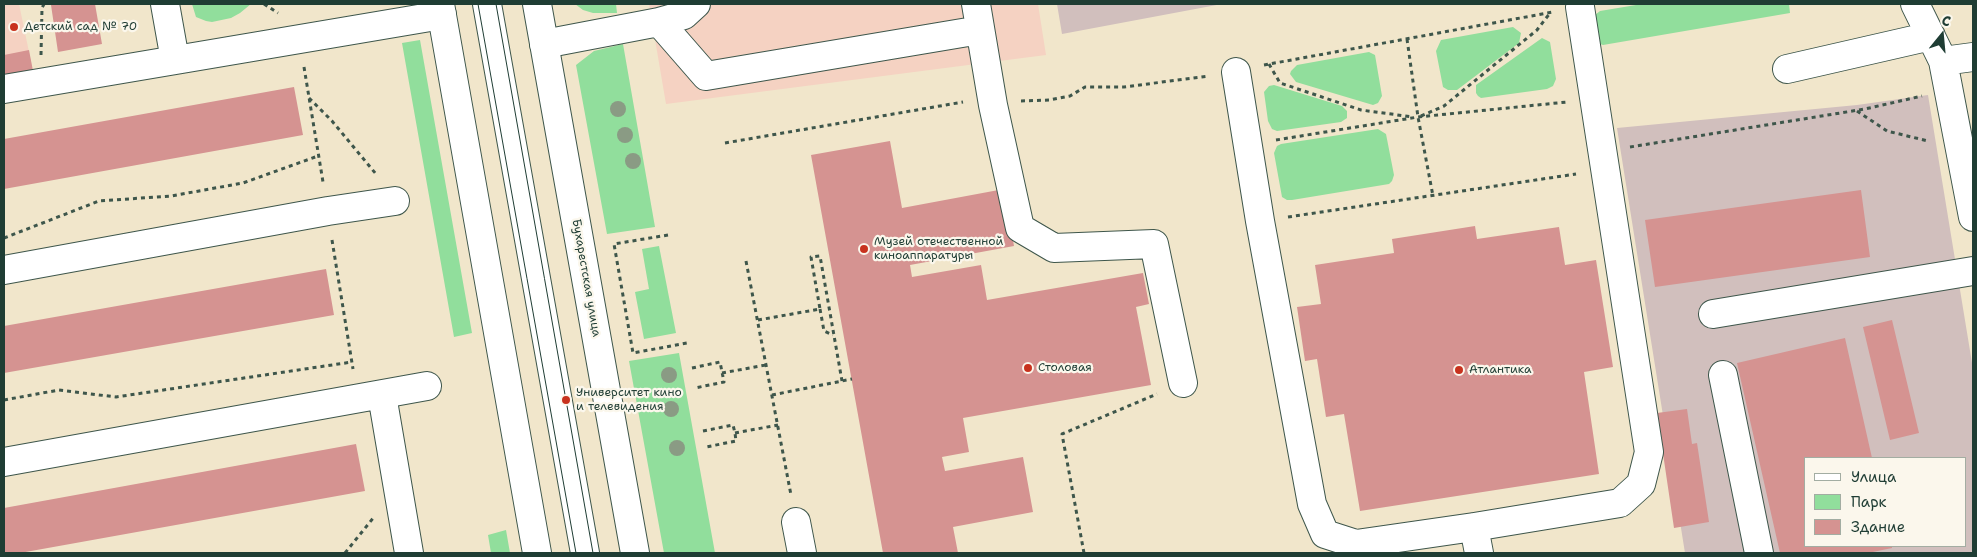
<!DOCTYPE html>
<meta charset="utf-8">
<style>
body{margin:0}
#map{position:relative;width:1977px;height:557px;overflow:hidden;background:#f1e6cb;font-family:"Shantell Sans",sans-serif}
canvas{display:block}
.frame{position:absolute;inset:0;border:5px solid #1f3d34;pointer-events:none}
.legend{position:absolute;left:1804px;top:457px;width:162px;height:90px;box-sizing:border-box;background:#fbf7ec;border:1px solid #a3ada2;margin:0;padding:6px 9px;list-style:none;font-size:15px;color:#1f3d34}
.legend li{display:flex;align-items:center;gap:10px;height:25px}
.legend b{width:25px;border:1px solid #a3ada2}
.north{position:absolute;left:1917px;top:10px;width:50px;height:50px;-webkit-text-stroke:4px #fbf7ec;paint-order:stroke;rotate:17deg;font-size:14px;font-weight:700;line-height:20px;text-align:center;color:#1f3d34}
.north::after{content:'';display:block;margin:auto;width:18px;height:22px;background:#1f3d34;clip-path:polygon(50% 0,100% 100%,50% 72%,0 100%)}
</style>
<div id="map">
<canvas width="1977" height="557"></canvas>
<div class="frame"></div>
<ul class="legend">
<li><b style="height:6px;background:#fff"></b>Улица</li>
<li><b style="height:14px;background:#91de9c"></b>Парк</li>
<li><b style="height:14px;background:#d59391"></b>Здание</li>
</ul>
<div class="north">С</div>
</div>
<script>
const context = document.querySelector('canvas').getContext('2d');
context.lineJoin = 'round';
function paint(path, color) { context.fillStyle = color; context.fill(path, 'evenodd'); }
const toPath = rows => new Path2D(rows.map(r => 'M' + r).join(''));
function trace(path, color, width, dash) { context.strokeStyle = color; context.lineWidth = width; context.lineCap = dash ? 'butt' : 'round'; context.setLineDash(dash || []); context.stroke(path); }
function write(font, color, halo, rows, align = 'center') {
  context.font = font + ' "Shantell Sans",sans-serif'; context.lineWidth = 4.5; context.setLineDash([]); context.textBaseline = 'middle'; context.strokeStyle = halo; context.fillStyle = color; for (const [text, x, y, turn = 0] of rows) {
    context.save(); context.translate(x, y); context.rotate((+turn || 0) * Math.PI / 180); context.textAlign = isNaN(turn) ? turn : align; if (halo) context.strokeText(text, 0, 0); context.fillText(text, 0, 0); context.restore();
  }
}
const built = toPath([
 [4,4,19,4,33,71,4,77],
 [649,4,1038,4,1046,55,666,104]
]);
const industrial = toPath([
 [1057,4,1222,4,1062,34],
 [1928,95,1973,369,1973,553,1685,553,1617,128,1857,105],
 [1806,458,1966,458,1966,546,1806,546]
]);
const green = toPath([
 [192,4,251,4,240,13,231,18,212,22,206,21,196,17],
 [575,4,616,4,617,13,593,13,583,10],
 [1642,4,1789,4,1790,13,1603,45,1597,43,1595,15,1600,11],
 [1513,27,1521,33,1519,43,1457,90,1448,90,1443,87,1436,51,1441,40],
 [1542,38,1550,42,1556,79,1553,86,1547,89,1481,98,1478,96,1476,93,1476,85],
 [420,40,472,333,454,337,402,43],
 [623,44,655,227,607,234,576,65,594,51],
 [1369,52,1375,55,1382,96,1378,103,1373,105,1296,82,1290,74,1291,71,1297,65],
 [1274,85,1342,106,1347,111,1347,118,1341,122,1277,131,1272,129,1268,121,1264,92,1269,86],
 [1378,129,1386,134,1394,175,1392,181,1389,184,1292,200,1287,200,1282,197,1274,153,1277,146,1281,144],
 [659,246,676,333,644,339,635,292,649,289,642,249],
 [679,353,715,553,664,553,629,361],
 [506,530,510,553,491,553,488,535]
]);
const building = toPath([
 [59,4,95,4,102,44,58,52,51,5],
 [29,50,33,71,4,77,4,55],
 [294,87,303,135,4,189,4,139],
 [890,141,902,208,1004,189,1014,246,910,265,912,277,981,265,987,300,1143,273,1149,304,1136,307,1151,385,963,418,969,452,942,457,945,471,1023,457,1033,512,953,527,958,553,883,553,811,155],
 [1861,190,1870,257,1655,287,1645,220],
 [1475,226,1477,239,1559,227,1565,265,1596,260,1613,367,1584,372,1599,474,1360,511,1344,414,1326,417,1317,359,1305,361,1297,307,1321,304,1315,265,1394,253,1392,239],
 [326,269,334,315,4,373,4,326],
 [1892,320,1919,433,1890,440,1863,327],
 [1845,338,1872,458,1806,458,1806,546,1892,546,1892,548,1868,553,1780,553,1737,363],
 [1687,409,1692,444,1697,443,1709,522,1674,528,1657,413],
 [356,444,365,491,20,553,4,553,4,508]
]);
const path = toPath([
 [264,4,278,13],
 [1407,39,1418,117,1433,196],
 [41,55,42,8,44,4],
 [1269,64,1280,83,1361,110,1413,117],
 [1264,65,1553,12],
 [304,67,323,182],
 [309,98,332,121,376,174],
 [1021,101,1049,100,1070,96,1085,87,1124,87,1209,76],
 [1857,111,1887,131,1928,141],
 [1421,116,1444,106,1537,30,1550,13],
 [1276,140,1418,117,1567,102],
 [725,143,963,102],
 [1630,147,1865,109,1922,96],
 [1288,217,1576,174],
 [668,235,614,244,633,353,687,343],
 [4,238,99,201,171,196,243,183,318,156],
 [332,240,353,369],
 [746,261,791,495],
 [820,309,824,331,833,335],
 [758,320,820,309,811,257,820,256,842,381],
 [692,368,720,362,724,382,695,388],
 [722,373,766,365],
 [772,395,852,379],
 [4,400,59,390,116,397,352,362],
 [703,431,733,425,735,433,736,441,706,447],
 [735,433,778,425],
 [345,553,374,517],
 [1084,553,1062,434,1157,394]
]);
const minor = toPath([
 [165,4,175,60],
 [487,4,585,553],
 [976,4,993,105,1020,228,1054,248,1154,244,1183,383],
 [1915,4,1943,61,1973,217],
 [659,22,706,76,980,30],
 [544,44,659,22,684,15,696,4],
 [1943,61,1973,57],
 [1787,69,1931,36],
 [1236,72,1260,221,1312,504,1325,534,1356,544,1474,527,1620,503,1641,484,1649,452,1580,7],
 [4,89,442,15],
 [4,270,328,211,395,201],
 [1713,314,1973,271],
 [1723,375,1759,553],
 [382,395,409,553],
 [4,462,427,386],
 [796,522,802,553],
 [1474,527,1479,553]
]);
const major = toPath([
 [440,4,537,553],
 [537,4,635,553]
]);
const tram = toPath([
 [478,4,576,553],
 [496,4,593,553]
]);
const trees = [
 [618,109],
 [625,135],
 [633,161],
 [669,375],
 [671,409],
 [677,448]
];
const markers = [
 [14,27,5,"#c8321e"],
 [864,249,5,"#c8321e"],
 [1028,368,5,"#c8321e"],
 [1459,370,5,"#c8321e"],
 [566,400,5,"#c8321e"]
];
const poiNames = [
 ["Детский сад № 70",24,27],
 ["Музей отечественной",874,242],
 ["киноаппаратуры",874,256],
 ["Столовая",1038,368],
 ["Атлантика",1469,370],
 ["Университет кино",576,393],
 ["и телевидения",576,407]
];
const streetNames = [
 ["Бухарестская улица",586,278,80]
];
paint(built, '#f5d2c2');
paint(industrial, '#d1bfbd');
paint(green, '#91de9c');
paint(building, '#d59391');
trace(minor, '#3e564b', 30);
trace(major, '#3e564b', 30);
trace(path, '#3e564b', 3, [4, 4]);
trace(minor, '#fff', 28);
trace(major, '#fff', 28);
trace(tram, '#1f3d34', 1);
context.fillStyle = '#8a9b84';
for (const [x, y] of trees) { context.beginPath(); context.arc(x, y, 8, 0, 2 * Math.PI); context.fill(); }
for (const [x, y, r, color] of markers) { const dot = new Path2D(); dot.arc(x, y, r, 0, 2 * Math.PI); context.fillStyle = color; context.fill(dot); trace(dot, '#fbf7ec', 2); }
write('12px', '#1f3d34', '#fbf7ec', poiNames, 'left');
write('12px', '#1f3d34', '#fbf7ec', streetNames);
</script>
